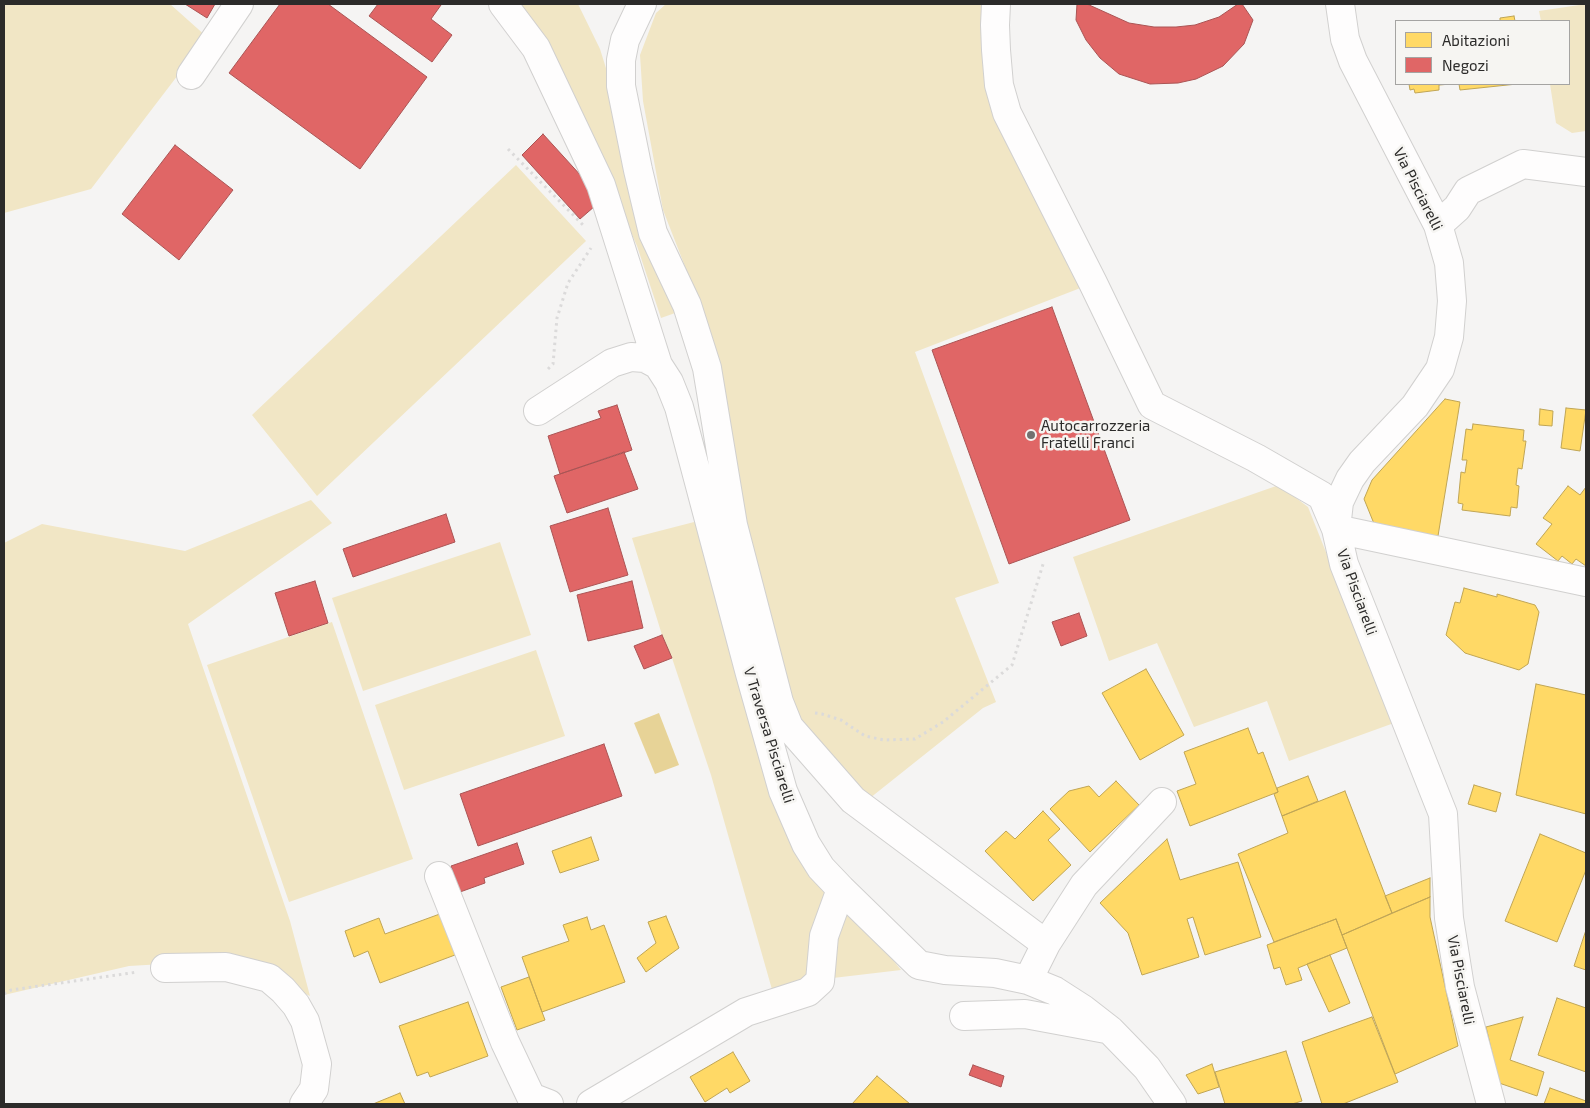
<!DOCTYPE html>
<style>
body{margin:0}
#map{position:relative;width:1590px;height:1108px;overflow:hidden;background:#f5f4f3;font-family:"Exo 2",sans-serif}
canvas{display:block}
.frame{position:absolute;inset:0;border:5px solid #2c2b2a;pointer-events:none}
.legend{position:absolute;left:1395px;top:20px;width:175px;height:65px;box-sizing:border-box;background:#f6f5f2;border:1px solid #a5a4a2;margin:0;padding:6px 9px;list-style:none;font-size:15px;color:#2c2b2a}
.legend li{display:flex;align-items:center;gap:10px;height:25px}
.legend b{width:25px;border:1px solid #a5a4a2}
</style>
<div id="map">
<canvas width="1590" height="1108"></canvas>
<div class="frame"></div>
<ul class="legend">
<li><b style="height:14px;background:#ffd966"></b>Abitazioni</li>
<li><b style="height:14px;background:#e06666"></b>Negozi</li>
</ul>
</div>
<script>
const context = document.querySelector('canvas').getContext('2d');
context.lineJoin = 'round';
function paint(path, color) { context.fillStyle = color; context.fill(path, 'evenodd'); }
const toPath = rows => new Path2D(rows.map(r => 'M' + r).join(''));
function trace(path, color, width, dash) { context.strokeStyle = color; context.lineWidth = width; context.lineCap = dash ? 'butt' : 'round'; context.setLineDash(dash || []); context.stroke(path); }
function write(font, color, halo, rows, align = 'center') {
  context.font = font + ' "Exo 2",sans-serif'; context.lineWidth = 5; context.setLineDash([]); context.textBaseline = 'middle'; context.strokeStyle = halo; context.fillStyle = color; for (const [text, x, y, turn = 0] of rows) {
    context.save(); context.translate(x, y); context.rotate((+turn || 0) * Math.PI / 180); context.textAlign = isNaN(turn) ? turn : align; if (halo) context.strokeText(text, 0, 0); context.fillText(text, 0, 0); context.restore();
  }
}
const green = toPath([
 [4,4,170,4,207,37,91,189,4,213],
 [515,4,578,4,600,49,615,97,678,312,661,318,637,246,558,67],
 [666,4,986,4,983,42,1083,287,915,352,999,583,955,598,996,702,983,708,865,802,803,736,787,700,739,510,700,305,663,210,643,101,640,55,656,13],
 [1586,4,1586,131,1572,133,1556,123,1550,84,1569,84,1569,21,1541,21,1539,11],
 [516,165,586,241,317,496,252,415],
 [1279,485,1308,507,1394,723,1289,761,1267,701,1194,727,1157,643,1109,661,1073,557],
 [311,500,332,523,188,624,290,921,310,996,231,960,129,966,4,995,4,543,42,524,185,551],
 [698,521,782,811,873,935,901,970,833,978,773,993,711,775,672,658,662,635,632,538],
 [500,542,531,635,363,691,332,598],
 [332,622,413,859,289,902,207,665],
 [536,650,565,736,404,790,375,705]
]);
const water = toPath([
 [659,713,679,765,655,774,634,723]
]);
const homes = toPath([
 [1514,16,1515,21,1500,21,1500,18,1514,16],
 [1409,84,1451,84,1439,85,1439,90,1415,93,1414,89,1410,90,1409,84],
 [1459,84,1517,84,1460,90,1459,84],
 [1445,399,1460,402,1437,542,1377,531,1364,499,1372,480,1445,399],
 [1566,408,1586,410,1580,451,1561,448,1566,408],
 [1540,409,1553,411,1552,426,1539,425,1540,409],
 [1473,424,1524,430,1523,441,1526,441,1522,469,1518,468,1516,485,1519,486,1517,508,1511,507,1510,516,1462,510,1463,504,1458,503,1461,472,1465,473,1467,460,1462,460,1466,429,1472,430,1473,424],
 [1568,486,1580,495,1586,487,1586,566,1576,559,1572,564,1562,556,1558,561,1536,544,1552,524,1543,518,1568,486],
 [1464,588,1497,597,1497,594,1535,605,1539,612,1528,664,1519,670,1465,653,1446,635,1455,602,1460,603,1464,588],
 [1146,669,1184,735,1140,760,1102,693,1146,669],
 [1536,684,1586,695,1586,814,1516,795,1536,684],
 [1248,728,1258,754,1263,752,1278,792,1190,826,1177,791,1196,784,1184,752,1248,728],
 [1308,776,1318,801,1282,816,1274,794,1278,792,1277,788,1308,776],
 [1116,781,1139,805,1090,852,1050,809,1069,791,1089,786,1099,797,1116,781],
 [1474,785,1501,793,1496,812,1468,804,1474,785],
 [1345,791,1392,913,1342,935,1336,919,1274,942,1238,854,1288,833,1282,816,1345,791],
 [1043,811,1060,829,1048,840,1071,865,1033,901,985,851,1006,831,1015,839,1043,811],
 [1540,834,1586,853,1586,870,1557,942,1505,921,1540,834],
 [591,837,599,860,560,873,552,851,591,837],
 [1167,839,1180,880,1238,862,1261,937,1205,955,1193,917,1187,919,1199,957,1142,975,1128,933,1100,903,1167,839],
 [1430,878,1430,897,1392,913,1385,896,1430,878],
 [1430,897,1430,917,1458,1046,1395,1074,1342,935,1430,897],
 [448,911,463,952,380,983,368,951,354,957,345,931,379,918,385,934,448,911],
 [666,916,679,948,646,972,637,958,656,943,648,922,666,916],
 [587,917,591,930,604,925,625,982,542,1012,522,957,569,941,563,925,587,917],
 [1336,919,1347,948,1298,968,1302,980,1286,985,1280,967,1274,969,1267,945,1336,919],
 [1586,930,1586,970,1574,966,1586,930],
 [1330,955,1350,1003,1329,1012,1307,964,1330,955],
 [529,977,545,1020,517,1030,501,987,529,977],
 [1557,998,1586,1008,1586,1072,1538,1055,1557,998],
 [468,1002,488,1056,430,1077,428,1072,417,1076,399,1026,468,1002],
 [1372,1017,1398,1082,1343,1104,1322,1104,1302,1042,1372,1017],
 [1523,1017,1510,1060,1544,1072,1537,1096,1499,1083,1486,1027,1523,1017],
 [1286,1051,1302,1101,1292,1104,1225,1104,1215,1072,1286,1051],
 [733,1052,750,1081,730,1093,727,1088,705,1102,690,1077,733,1052],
 [1212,1064,1219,1087,1198,1094,1186,1075,1212,1064],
 [877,1076,910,1104,852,1104,877,1076],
 [1550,1088,1586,1101,1586,1104,1544,1104,1550,1088],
 [400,1093,405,1104,373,1104,400,1093]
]);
const shops = toPath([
 [185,4,215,4,207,18,185,4],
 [280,4,328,4,427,77,360,169,229,73,280,4],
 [378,4,438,4,441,5,431,19,452,35,432,62,369,16,378,4],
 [1077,4,1087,4,1129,23,1154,27,1176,27,1195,25,1219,17,1238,4,1242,4,1253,20,1244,44,1223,66,1196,79,1178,83,1150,84,1119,74,1100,58,1086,40,1076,20,1077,4],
 [543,134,583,178,595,206,580,219,522,155,543,134],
 [175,145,233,190,179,260,122,214,175,145],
 [1052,307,1130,520,1009,564,932,350,1052,307],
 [617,405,632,450,560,474,548,436,601,418,598,411,617,405],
 [624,452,638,489,567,513,554,476,624,452],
 [608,508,628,575,570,592,550,526,608,508],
 [446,514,455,542,353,577,343,549,446,514],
 [315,581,328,623,289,636,275,593,315,581],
 [632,581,643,628,588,641,577,595,632,581],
 [1079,613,1087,636,1061,646,1052,622,1079,613],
 [662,635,672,658,644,669,634,646,662,635],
 [604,744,622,796,478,846,460,794,604,744],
 [517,843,524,864,484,878,485,883,460,892,451,866,517,843],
 [973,1065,1004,1076,1001,1087,969,1075,973,1065]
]);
const path = toPath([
 [508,149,584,226],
 [548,369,553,364,557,318,568,283,591,248],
 [815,713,822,714,841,720,865,736,884,740,915,739,943,722,1012,665,1044,561],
 [4,994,11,990,138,972]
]);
const minor = toPath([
 [503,4,536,48,601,185,658,365],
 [642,4,625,40,621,60,621,86,638,170,653,233,687,305,707,368,733,525,779,702,789,727,853,800,1046,944],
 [996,4,995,25,996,50,999,85,1007,113,1093,283,1152,405,1256,458,1322,496,1336,529,1586,582],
 [1340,4,1345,39,1353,61,1438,225,1449,263,1452,301,1449,337,1440,369,1415,406,1362,462,1350,479,1339,502,1336,529,1344,564,1443,814,1449,918,1460,987,1491,1104],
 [191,75,239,4],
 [1438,225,1457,208,1468,191,1523,164,1586,172],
 [538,411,612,363,631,357,645,358,658,365,669,382,679,407,750,674,783,791,806,844,821,868,841,889,919,965,945,970,995,973,1028,980,1055,991,1083,1009,1110,1030,1147,1068,1172,1104],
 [439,876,505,1042,531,1097,549,1104],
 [165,968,226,967,269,978,283,990,296,1005,305,1021,317,1064,314,1089,304,1104],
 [1028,980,1046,944,1084,885,1162,802],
 [964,1016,1025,1014,1106,1029],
 [591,1104,746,1012,808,992,820,981,824,936,841,889]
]);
const markers = [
 [1031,435,5,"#727170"]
];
const streetNames = [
 ["Via Pisciarelli",1418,189,63],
 ["Via Pisciarelli",1357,592,70],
 ["V Traversa Pisciarelli",769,735,73],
 ["Via Pisciarelli",1461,980,79]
];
const poiNames = [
 ["Autocarrozzeria",1041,426],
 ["Fratelli Franci",1041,443]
];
paint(green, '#f1e6c5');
paint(water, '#e7d397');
paint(homes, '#ffd966');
trace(homes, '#c0a554', 1);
paint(shops, '#e06666');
trace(shops, '#aa5454', 1);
trace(minor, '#d1d0cf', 30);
trace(path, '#dbdada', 3, [2.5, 4]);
trace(minor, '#fefdfd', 28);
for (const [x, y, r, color] of markers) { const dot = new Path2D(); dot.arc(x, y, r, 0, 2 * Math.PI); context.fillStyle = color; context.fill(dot); trace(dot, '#f6f5f2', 2); }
write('15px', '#2c2b2a', '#f6f5f2', streetNames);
write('15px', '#2c2b2a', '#f6f5f2', poiNames, 'left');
</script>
